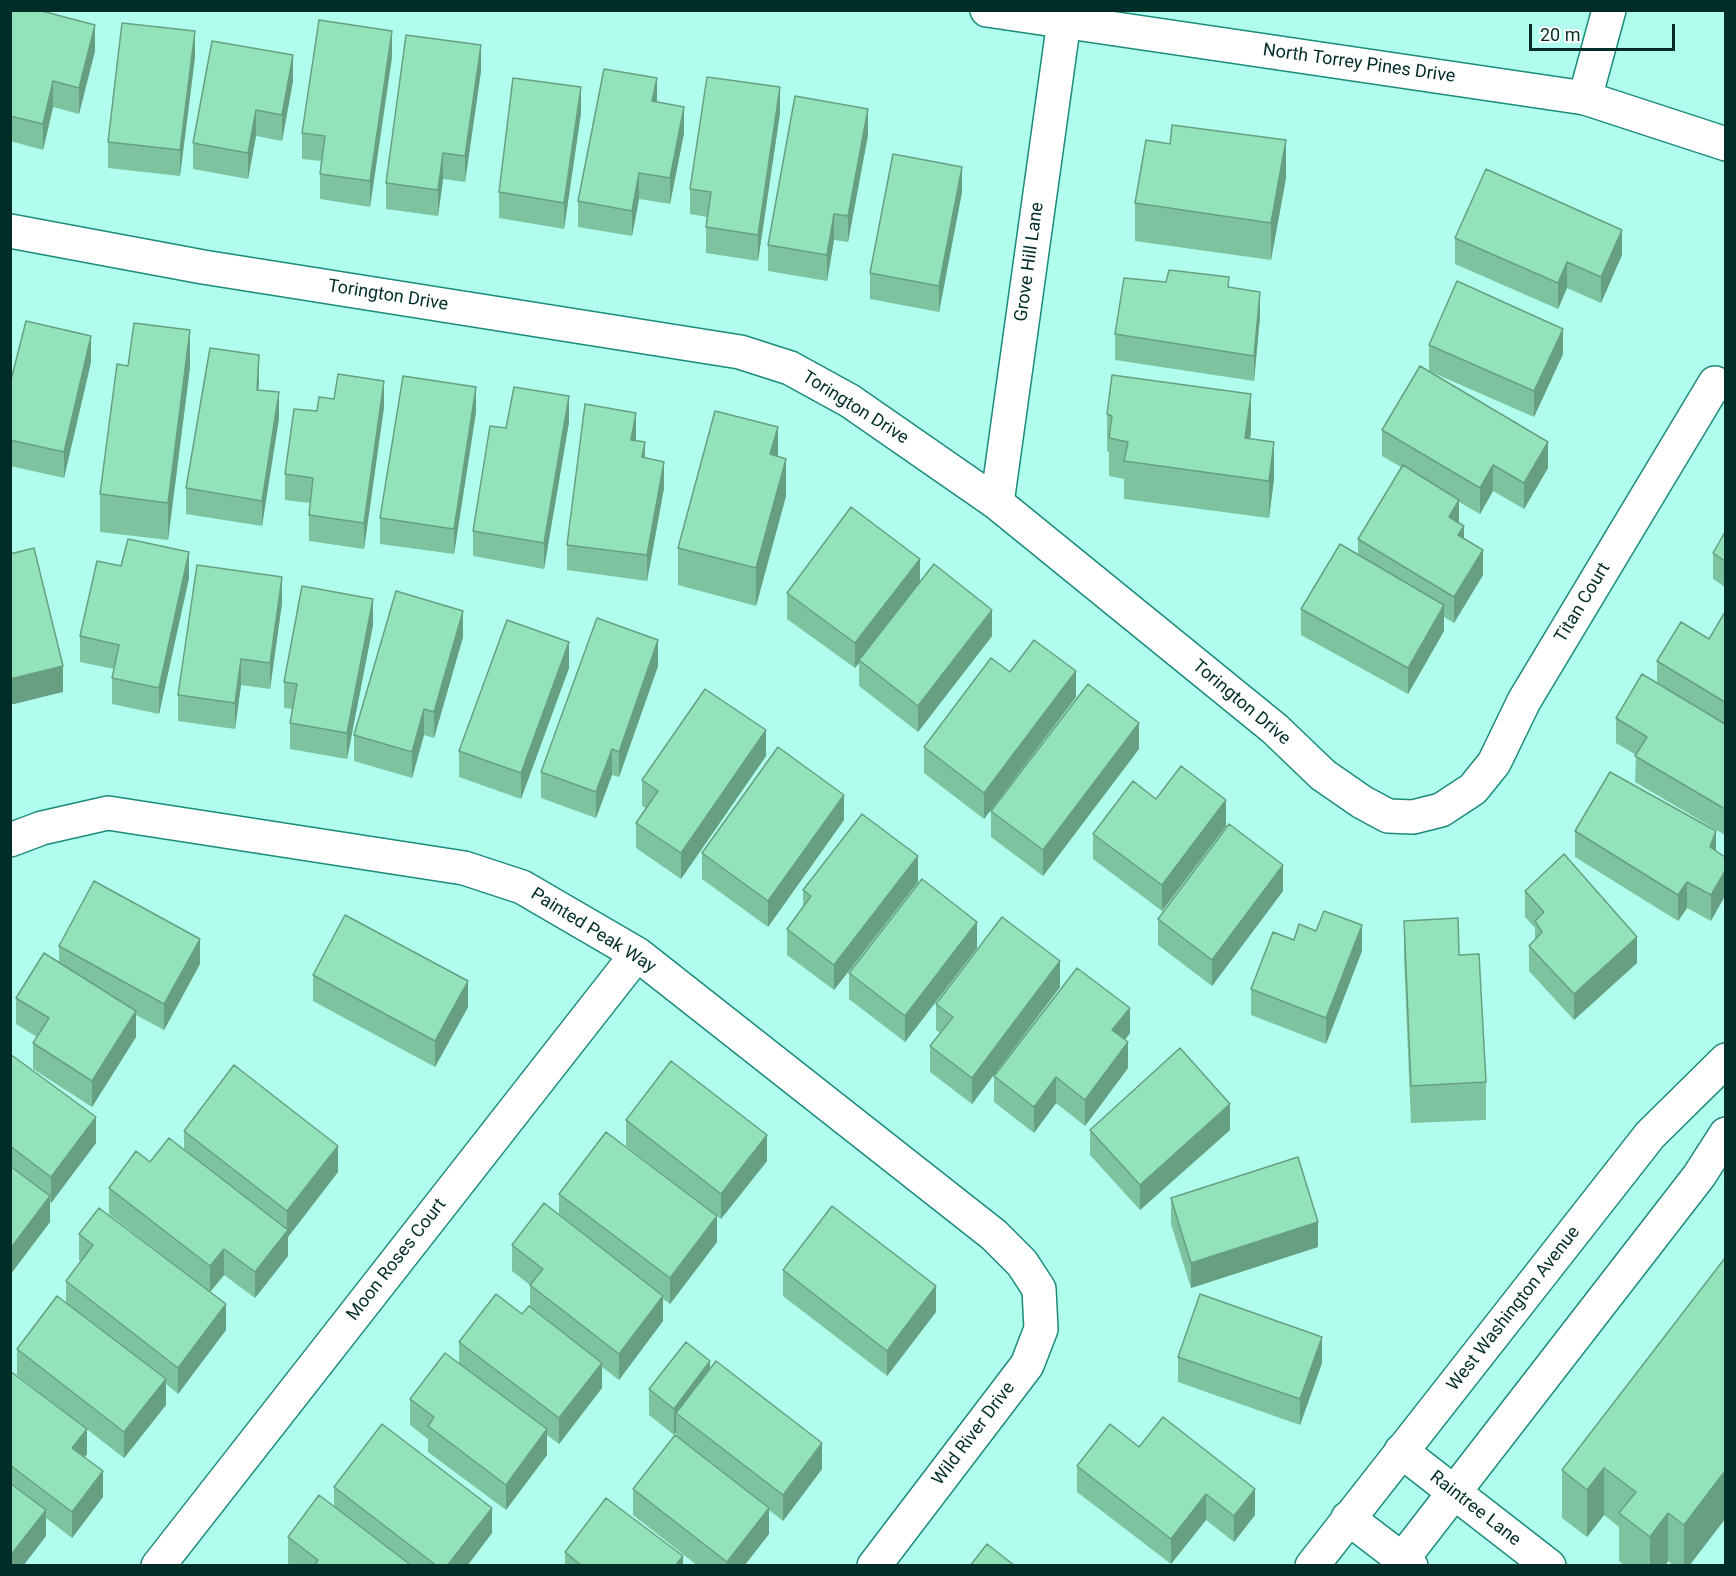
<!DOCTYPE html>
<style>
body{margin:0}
#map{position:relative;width:1736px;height:1576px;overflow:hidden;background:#b0fdee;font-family:Roboto,sans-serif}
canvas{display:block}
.frame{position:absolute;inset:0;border:12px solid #002d27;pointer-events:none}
.scale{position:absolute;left:1529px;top:24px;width:146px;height:27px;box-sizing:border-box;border:3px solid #002d27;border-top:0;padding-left:8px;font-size:18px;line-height:21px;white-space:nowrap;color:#002d27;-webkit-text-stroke:4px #fff;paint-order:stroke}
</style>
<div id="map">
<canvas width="1736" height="1576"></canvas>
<div class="frame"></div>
<div class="scale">20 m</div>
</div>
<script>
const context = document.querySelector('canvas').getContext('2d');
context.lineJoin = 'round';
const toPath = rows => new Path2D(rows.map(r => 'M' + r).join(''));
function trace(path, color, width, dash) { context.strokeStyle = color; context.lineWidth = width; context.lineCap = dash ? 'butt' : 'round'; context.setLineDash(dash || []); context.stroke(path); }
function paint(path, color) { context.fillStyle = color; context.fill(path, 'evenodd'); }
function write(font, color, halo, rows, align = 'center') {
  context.font = font + ' Roboto,sans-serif'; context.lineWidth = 4.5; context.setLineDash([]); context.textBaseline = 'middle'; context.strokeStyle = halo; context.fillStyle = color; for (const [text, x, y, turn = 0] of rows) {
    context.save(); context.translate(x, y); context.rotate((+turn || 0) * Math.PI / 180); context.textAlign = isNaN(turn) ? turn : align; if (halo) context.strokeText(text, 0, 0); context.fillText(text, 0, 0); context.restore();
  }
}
const minor = toPath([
 [1585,98,1609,10],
 [10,231,203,267,740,352,790,368,850,401,997,503,1275,729,1323,775,1362,802,1388,816,1413,817,1441,810,1473,789,1494,763,1524,701,1715,383],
 [997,503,1064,21],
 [10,840,42,828,108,813,464,868,522,887,637,954,994,1235,1022,1263,1039,1289,1041,1329,1027,1365,874,1566],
 [1401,1451,1549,1566],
 [1348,1518,1411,1566],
 [158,1566,637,954]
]);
const secondary = toPath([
 [987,10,1585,98,1726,144],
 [1312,1566,1650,1135,1726,1060],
 [1397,1566,1699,1176,1726,1134]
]);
const wall = toPath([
 [10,12,95,51,79,114,53,107,43,150,10,141],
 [195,57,180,176,108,168,108,142],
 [392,57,370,207,320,199,320,174,321,161,302,159,302,133],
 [481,71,465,182,443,179,438,216,386,209,386,183],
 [293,81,282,141,256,136,248,179,193,169,193,143],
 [657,102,684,133,670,204,639,199,632,236,578,227,578,201],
 [581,113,564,229,499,218,499,192],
 [780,113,758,261,706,253,706,227,707,217,690,214,690,189],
 [868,135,848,242,834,240,827,281,768,271,768,245],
 [1286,178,1271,260,1135,241,1135,203],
 [962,192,939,312,870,299,870,273],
 [1455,238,1622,255,1601,303,1567,288,1558,309,1455,264],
 [1229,287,1260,317,1254,381,1115,360,1115,334],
 [1429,345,1563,354,1534,417,1429,371],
 [91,362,64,478,10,466,10,384],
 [128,366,190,367,168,540,100,532,100,494],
 [259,381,258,390,279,418,262,526,186,514,186,488],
 [384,407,364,549,309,541,309,515,310,503,285,500,285,474,317,411],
 [476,412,454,554,380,544,380,518],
 [1107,414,1251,431,1250,439,1274,479,1269,518,1124,499,1124,479,1109,476,1109,452,1107,451],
 [569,422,544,569,473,556,473,531,506,428],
 [1382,430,1548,468,1524,509,1493,491,1480,514,1459,502,1459,523,1464,538,1483,575,1454,623,1444,617,1444,631,1408,694,1301,635,1301,609,1358,555,1358,539,1401,467,1382,456],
 [636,440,645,458,664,488,647,581,567,570,567,545],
 [778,456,786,496,756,606,678,585,678,548],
 [1725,532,1725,587,1713,579,1713,553],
 [121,566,189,578,159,714,112,704,112,678,114,669,80,662,80,636],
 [920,581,992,636,918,732,859,686,859,663,855,668,787,619,787,593],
 [282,603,270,689,241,685,235,729,178,721,178,695],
 [1725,612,1725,835,1635,782,1636,755,1616,743,1616,718,1657,684,1657,661,1709,639],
 [373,625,347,759,290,749,290,723,293,709,284,708,284,682],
 [463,637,434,738,424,735,412,778,354,761,354,735],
 [658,666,619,777,612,775,596,818,541,798,541,772],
 [569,668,521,799,459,777,459,751],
 [1010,672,1076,697,984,819,924,773,924,747],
 [1139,749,1043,876,991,837,991,811],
 [766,756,681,879,636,848,636,823,646,808,642,806,642,780],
 [1156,799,1226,826,1162,911,1093,859,1093,834],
 [844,820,768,927,702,879,702,853],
 [1575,831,1716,831,1711,921,1687,908,1678,921,1575,857],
 [918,882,834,990,787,955,787,929,803,908,803,890],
 [1283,891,1212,986,1158,945,1158,919],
 [1525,891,1637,963,1574,1020,1529,971,1529,946,1535,939,1535,928,1525,917],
 [1404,921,1459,955,1486,1082,1486,1120,1411,1123,1404,959],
 [1294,940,1362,951,1326,1044,1251,1015,1251,989],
 [59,946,200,964,164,1030,136,1015,136,1037,92,1107,33,1069,33,1043,37,1037,16,1024,16,998,59,963],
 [977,948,905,1042,849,999,849,973],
 [313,975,468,1007,435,1067,313,1001],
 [1060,987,972,1104,930,1072,930,1046,940,1033,936,1030,936,1004],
 [1130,1033,1125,1040,1128,1068,1085,1126,1056,1103,1034,1133,994,1102,994,1076],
 [10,1054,96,1143,51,1203,50,1202,50,1222,10,1275],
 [626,1120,767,1161,721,1219,626,1146],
 [1090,1130,1230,1130,1140,1210,1090,1155],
 [184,1131,338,1172,288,1237,288,1256,255,1298,224,1275,210,1292,109,1214,109,1188,150,1162,184,1150],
 [559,1194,717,1242,670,1304,663,1299,663,1321,619,1380,602,1367,602,1388,559,1444,547,1435,547,1455,506,1510,428,1452,428,1439,410,1425,410,1399,459,1364,459,1342,522,1314,530,1307,530,1285,512,1271,512,1245,559,1215],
 [1171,1198,1318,1247,1191,1288,1171,1224],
 [79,1234,226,1330,178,1394,166,1384,166,1405,124,1458,17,1375,17,1349,66,1302,66,1281,81,1261,79,1260],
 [1725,1258,1725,1519,1689,1566,1674,1566,1668,1561,1665,1566,1625,1566,1619,1561,1619,1527,1604,1515,1587,1537,1562,1518,1562,1470],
 [783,1270,936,1312,887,1376,783,1296],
 [1178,1357,1322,1363,1300,1425,1178,1382],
 [710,1368,822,1469,783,1521,769,1510,769,1534,744,1566,698,1566,633,1515,633,1489,676,1435,676,1432,674,1435,649,1415,649,1389],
 [10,1371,87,1454,84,1457,103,1497,72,1538,46,1518,46,1536,23,1566,10,1566],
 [1139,1447,1255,1515,1234,1542,1206,1520,1171,1564,1077,1492,1077,1466],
 [334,1487,492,1533,467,1566,292,1566,288,1563,288,1537,334,1507],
 [565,1552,683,1566,565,1566]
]);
const shadedWall = toPath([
 [95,25,95,51,79,114,79,88],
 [195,31,195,57,180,176,180,150],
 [392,31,392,57,370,207,370,181],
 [481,45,481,71,465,182,465,156],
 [293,55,293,81,282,141,282,115],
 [657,78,657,104,652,101],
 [53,81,53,107,43,150,43,124],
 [581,87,581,113,564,229,564,203],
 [780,87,780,113,758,261,758,235],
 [684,107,684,133,670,204,670,178],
 [868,109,868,135,848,242,848,216],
 [256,110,256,136,248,179,248,153],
 [1286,140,1286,178,1271,260,1271,223],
 [443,153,443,179,438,216,438,190],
 [962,167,962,192,939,312,939,286],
 [639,173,639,199,632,236,632,211],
 [834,214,834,240,827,281,827,255],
 [1622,230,1622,255,1601,303,1601,277],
 [1567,262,1567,288,1558,309,1558,283],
 [1260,292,1260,317,1254,381,1254,356],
 [1563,329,1563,354,1534,417,1534,391],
 [190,330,190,367,168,540,168,503],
 [91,336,91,362,64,478,64,452],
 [259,355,259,381,257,415,257,390],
 [384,381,384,407,364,549,364,523],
 [476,387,476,412,454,554,454,529],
 [279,392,279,418,262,526,262,501],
 [1251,394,1251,431,1245,475,1245,438],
 [569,396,569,422,544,569,544,543],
 [636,413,636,439,631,465,631,440],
 [778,427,778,465,770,454],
 [645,442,645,468,642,457],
 [1274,442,1274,479,1269,518,1269,481],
 [1548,442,1548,468,1524,509,1524,483],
 [786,459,786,496,756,606,756,568],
 [664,462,664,488,647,581,647,555],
 [1493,465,1493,491,1480,514,1480,488],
 [1459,500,1459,526,1449,517],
 [1464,526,1464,551,1458,535],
 [1483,550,1483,575,1454,623,1454,597],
 [189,552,189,578,159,714,159,688],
 [920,559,920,585,859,660,859,663,855,668,855,643],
 [282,577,282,603,270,689,270,663],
 [373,599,373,625,347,759,347,733],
 [1444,605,1444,631,1408,694,1408,668],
 [992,610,992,636,918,732,918,706],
 [463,611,463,637,434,738,434,712],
 [658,640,658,666,619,777,619,752],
 [569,642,569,668,521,799,521,773],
 [241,659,241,685,235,729,235,703],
 [63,666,63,692,10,705,10,679],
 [1076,671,1076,697,984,819,984,793],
 [424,709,424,735,412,778,412,752],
 [1139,723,1139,749,1043,876,1043,850],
 [766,730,766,756,681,879,681,853],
 [612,749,612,775,596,818,596,792],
 [844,795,844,820,768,927,768,901],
 [1226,800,1226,826,1162,911,1162,885],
 [1716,831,1716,856,1710,847],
 [918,856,918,882,834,990,834,965],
 [1283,865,1283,891,1212,986,1212,960],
 [1725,871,1725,896,1711,921,1711,895],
 [1687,882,1687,908,1678,921,1678,895],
 [977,922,977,948,905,1042,905,1016],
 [1362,925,1362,951,1326,1044,1326,1018],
 [1637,937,1637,963,1574,1020,1574,994],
 [200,939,200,964,164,1030,164,1004],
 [1060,961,1060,987,972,1104,972,1078],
 [468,981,468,1007,435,1067,435,1041],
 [1130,1008,1130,1033,1112,1056,1112,1030],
 [136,1011,136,1037,92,1107,92,1081],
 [1128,1042,1128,1068,1085,1126,1085,1100],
 [1056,1077,1056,1103,1034,1133,1034,1107],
 [1230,1104,1230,1130,1140,1210,1140,1185],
 [96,1117,96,1143,51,1203,51,1177],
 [767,1135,767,1161,721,1219,721,1194],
 [338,1146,338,1172,288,1237,288,1256,255,1298,255,1272,287,1231,287,1211],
 [50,1196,50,1222,10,1275,10,1249],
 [717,1216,717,1242,670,1304,670,1278],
 [1318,1222,1318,1247,1191,1288,1191,1263],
 [224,1249,224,1275,210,1292,210,1266],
 [936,1286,936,1312,887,1376,887,1351],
 [663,1296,663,1321,619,1380,619,1354],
 [226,1304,226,1330,178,1394,178,1368],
 [1322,1337,1322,1363,1300,1425,1300,1399],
 [710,1361,710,1387,676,1413,676,1432,674,1435,674,1409],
 [602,1363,602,1388,559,1444,559,1418],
 [166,1379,166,1405,124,1458,124,1432],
 [87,1429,87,1454,72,1474,72,1448],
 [547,1429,547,1455,506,1510,506,1485],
 [822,1443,822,1469,783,1521,783,1495],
 [1604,1468,1604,1515,1587,1537,1587,1490],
 [103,1471,103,1497,72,1538,72,1512],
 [1725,1471,1725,1519,1689,1566,1684,1566,1684,1525],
 [1255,1489,1255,1515,1234,1542,1234,1516],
 [1206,1494,1206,1520,1171,1564,1171,1539],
 [492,1508,492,1533,467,1566,447,1566],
 [769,1508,769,1534,744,1566,727,1566,727,1562],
 [46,1510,46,1536,23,1566,10,1566,10,1556],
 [1668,1513,1668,1561,1665,1566,1650,1566,1650,1537],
 [683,1556,683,1566,677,1566,677,1563]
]);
const building = toPath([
 [11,10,38,10,95,25,79,88,53,81,43,124,10,116,11,10],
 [319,20,392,31,370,181,320,174,325,136,302,133,319,20],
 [122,23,195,31,180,150,108,142,122,23],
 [406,35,481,45,465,156,443,153,438,190,386,183,406,35],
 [212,41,293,55,282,115,256,110,248,153,193,143,212,41],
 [604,69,657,78,652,101,684,107,670,178,639,173,632,211,578,201,604,69],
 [707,77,780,87,758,235,706,227,711,192,690,189,707,77],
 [513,78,581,87,564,203,499,192,513,78],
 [795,96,868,109,848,216,834,214,827,255,768,245,795,96],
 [1172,125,1286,140,1271,223,1135,203,1146,140,1170,144,1172,125],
 [893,154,962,167,939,286,870,273,893,154],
 [1486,169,1622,230,1601,277,1567,262,1558,283,1455,238,1486,169],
 [1169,270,1229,277,1228,287,1260,292,1254,356,1115,334,1124,278,1166,282,1169,270],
 [1457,281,1563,329,1534,391,1429,345,1457,281],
 [26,321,91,336,64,452,10,440,10,384,26,321],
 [134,323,190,330,168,503,100,494,117,364,128,366,134,323],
 [210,348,259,355,257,390,279,392,262,501,186,488,210,348],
 [1420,366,1548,442,1524,483,1493,465,1480,488,1382,430,1420,366],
 [338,374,384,381,364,523,309,515,313,478,285,474,294,409,317,411,319,397,334,399,338,374],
 [1112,375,1251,394,1245,438,1274,442,1269,481,1124,461,1128,442,1109,438,1112,416,1107,414,1112,375],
 [403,376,476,387,454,529,380,518,403,376],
 [514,387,569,396,544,543,473,531,490,426,506,428,514,387],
 [585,404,636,413,631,440,645,442,642,457,664,462,647,555,567,545,585,404],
 [715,411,778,427,770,454,786,459,756,568,678,548,715,411],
 [1403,465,1459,500,1449,517,1464,526,1458,535,1483,550,1454,597,1358,539,1403,465],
 [851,507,920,559,855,643,787,593,851,507],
 [1725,532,1725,561,1713,553,1725,532],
 [128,539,189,552,159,688,112,678,119,645,80,636,97,561,121,566,128,539],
 [1340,544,1444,605,1408,668,1301,609,1340,544],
 [34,548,63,666,10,679,10,554,34,548],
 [934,564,992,610,918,706,859,660,934,564],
 [197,565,282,577,270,663,241,659,235,703,178,695,197,565],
 [302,586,373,599,347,733,290,723,297,684,284,682,302,586],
 [396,591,463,611,434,712,424,709,412,752,354,735,396,591],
 [1725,612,1725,702,1657,661,1681,622,1709,639,1725,612],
 [597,618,658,640,619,752,612,749,596,792,541,772,597,618],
 [507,620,569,642,521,773,459,751,507,620],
 [1034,640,1076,671,984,793,924,747,991,658,1010,672,1034,640],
 [1642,674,1725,724,1725,809,1635,756,1647,737,1616,718,1642,674],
 [1088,684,1139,723,1043,850,991,811,1088,684],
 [705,689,766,730,681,853,636,823,658,791,642,780,705,689],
 [778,747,844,795,768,901,702,853,778,747],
 [1181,766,1226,800,1162,885,1093,834,1133,781,1156,799,1181,766],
 [1610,772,1716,831,1710,847,1725,857,1725,871,1711,895,1687,882,1678,895,1575,831,1610,772],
 [862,814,918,856,834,965,787,929,811,896,803,890,862,814],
 [1229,824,1283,865,1212,960,1158,919,1229,824],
 [1564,854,1637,937,1574,994,1529,946,1542,932,1535,921,1544,912,1525,891,1564,854],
 [922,879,977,922,905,1016,849,973,922,879],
 [94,881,200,939,164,1004,59,946,94,881],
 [1324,911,1362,925,1326,1018,1251,989,1273,932,1294,940,1299,924,1316,931,1324,911],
 [345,915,468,981,435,1041,313,975,345,915],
 [1002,917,1060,961,972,1078,930,1046,953,1017,936,1004,1002,917],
 [1458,918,1459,955,1479,954,1486,1082,1411,1086,1404,921,1458,918],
 [44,953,136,1011,92,1081,33,1043,49,1018,16,998,44,953],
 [1077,968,1130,1008,1112,1030,1128,1042,1085,1100,1056,1077,1034,1107,994,1076,1077,968],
 [1180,1048,1230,1104,1140,1185,1090,1130,1180,1048],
 [10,1054,96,1117,51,1177,10,1146,10,1054],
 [671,1061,767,1135,721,1194,626,1120,671,1061],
 [234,1065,338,1146,287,1211,184,1131,234,1065],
 [606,1132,717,1216,670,1278,559,1194,606,1132],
 [169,1138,288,1230,255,1272,224,1249,210,1266,109,1188,136,1151,150,1162,169,1138],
 [1298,1157,1318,1222,1191,1263,1171,1198,1298,1157],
 [10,1166,50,1196,10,1249,10,1166],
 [544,1203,663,1296,619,1354,530,1285,543,1269,512,1245,544,1203],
 [832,1206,936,1286,887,1351,783,1270,832,1206],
 [99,1208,226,1304,178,1368,66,1281,93,1245,79,1234,99,1208],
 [1725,1258,1725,1471,1684,1525,1668,1513,1650,1537,1619,1513,1636,1492,1604,1468,1587,1490,1562,1470,1725,1258],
 [496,1294,522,1314,529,1306,602,1363,559,1418,459,1342,496,1294],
 [1200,1294,1322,1337,1300,1399,1178,1357,1200,1294],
 [57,1296,166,1379,124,1432,17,1349,57,1296],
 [686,1342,710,1361,674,1409,649,1389,686,1342],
 [445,1353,547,1429,506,1485,428,1426,434,1417,410,1399,445,1353],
 [716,1361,822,1443,783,1495,676,1413,716,1361],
 [10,1371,87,1429,72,1448,103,1471,72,1512,10,1465,10,1371],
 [1163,1417,1255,1489,1234,1516,1206,1494,1171,1539,1077,1466,1110,1424,1139,1447,1163,1417],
 [382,1424,492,1508,447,1566,437,1566,334,1487,382,1424],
 [675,1435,769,1508,727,1562,633,1489,675,1435],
 [10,1483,46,1510,10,1556,10,1483],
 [319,1495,412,1566,314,1566,318,1560,288,1537,319,1495],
 [606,1498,683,1556,677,1563,680,1566,582,1566,565,1552,606,1498],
 [987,1544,1015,1566,970,1566,987,1544]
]);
const streetNames = [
 ["North Torrey Pines Drive",1359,64,8],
 ["Grove Hill Lane",1030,262,-82],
 ["Torington Drive",388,296,9],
 ["Torington Drive",855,408,32],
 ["Titan Court",1583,603,-59],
 ["Torington Drive",1241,703,40],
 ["Painted Peak Way",593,931,32],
 ["Moon Roses Court",397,1260,-52],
 ["West Washington Avenue",1514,1309,-52],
 ["Wild River Drive",974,1434,-53],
 ["Raintree Lane",1475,1509,38]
];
trace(minor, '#1b8b7c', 36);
trace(secondary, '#1b8b7c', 36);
trace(minor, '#fff', 33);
trace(secondary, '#fff', 33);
paint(wall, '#7ec3a0');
paint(shadedWall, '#679f82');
paint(building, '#93e3ba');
trace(building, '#679f82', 1.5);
write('18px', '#002d27', '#fff', streetNames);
</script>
